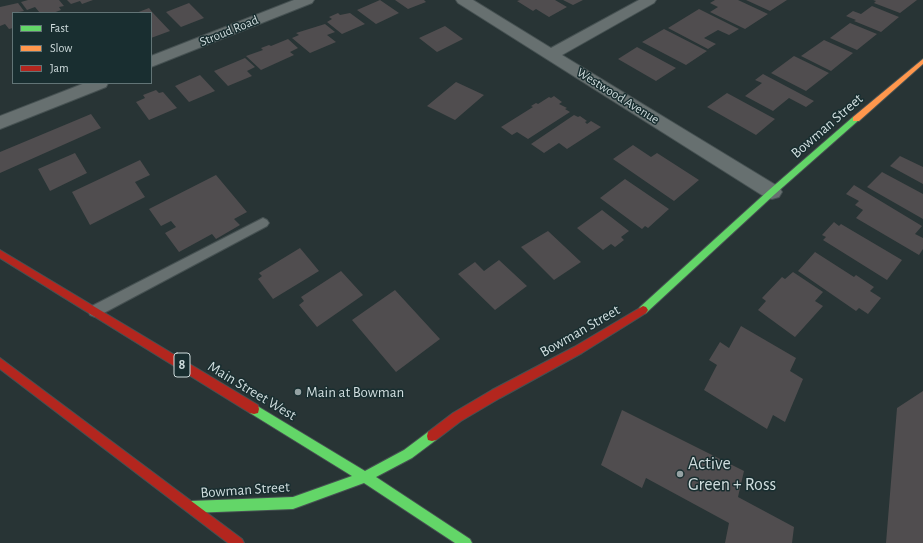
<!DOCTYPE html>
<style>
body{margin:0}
#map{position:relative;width:923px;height:543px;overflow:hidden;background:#283435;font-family:"Alegreya Sans",sans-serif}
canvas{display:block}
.legend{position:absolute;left:12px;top:12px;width:140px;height:72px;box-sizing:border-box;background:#192e30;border:1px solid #627476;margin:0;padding:5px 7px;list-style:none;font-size:12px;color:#d0ddde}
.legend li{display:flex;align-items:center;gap:8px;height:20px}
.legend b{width:20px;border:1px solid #627476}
</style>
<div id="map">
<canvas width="923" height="543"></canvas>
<ul class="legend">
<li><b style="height:5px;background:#63d668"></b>Fast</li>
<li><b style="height:5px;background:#ff974d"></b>Slow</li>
<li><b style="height:5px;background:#b3261e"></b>Jam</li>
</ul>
</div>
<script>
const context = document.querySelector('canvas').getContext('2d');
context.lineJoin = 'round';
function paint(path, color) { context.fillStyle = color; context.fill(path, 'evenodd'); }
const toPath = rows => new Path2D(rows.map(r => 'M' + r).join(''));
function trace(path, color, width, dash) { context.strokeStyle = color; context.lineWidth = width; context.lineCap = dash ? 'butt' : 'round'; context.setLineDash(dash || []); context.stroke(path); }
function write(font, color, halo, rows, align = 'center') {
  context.font = font + ' "Alegreya Sans",sans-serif'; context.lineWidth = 3; context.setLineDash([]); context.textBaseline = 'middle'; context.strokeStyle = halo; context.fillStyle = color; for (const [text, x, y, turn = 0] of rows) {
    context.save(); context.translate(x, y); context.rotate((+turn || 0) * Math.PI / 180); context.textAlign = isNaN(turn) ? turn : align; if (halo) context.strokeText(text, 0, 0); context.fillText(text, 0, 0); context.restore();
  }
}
const building = toPath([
 [28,0,59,0,64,6,59,7,61,10,53,13,40,13,35,7,27,10,21,2],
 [67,0,93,0,82,4,80,1,71,4],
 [380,0,399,13,376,24,357,10],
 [395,0,424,0,426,2,408,9],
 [520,0,555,0,567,7,549,17,536,9,533,11,517,1],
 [563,0,583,0,573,5],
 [715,0,738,0,768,14,745,29,710,12,718,7,710,3],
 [746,0,787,0,770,11],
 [873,0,917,0,900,13,874,3,876,1],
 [18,3,24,11,13,13,13,28,9,29,5,24,0,26,0,7],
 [189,3,204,18,181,27,166,12],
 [872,6,899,17,881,32,854,21,856,20,846,16,853,11,861,14],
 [149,8,153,13,170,31,151,38,151,13,136,13],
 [699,9,739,29,729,35,718,30,704,38,716,44,708,49,668,28],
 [338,13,340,15,350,13,365,24,342,34,327,22,332,19,329,17],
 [850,23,877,34,857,50,830,38],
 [325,24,335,32,327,35,336,42,310,53,292,38,299,35,296,33],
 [445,26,463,39,437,52,419,38],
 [664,29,707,51,686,65,642,42],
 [288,39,298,48,290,52,294,55,261,70,246,56,263,50,261,48,269,45,271,46],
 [824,40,853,53,831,71,801,56],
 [637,47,676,68,656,81,618,59],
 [794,56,829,73,806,91,771,73],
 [245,58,255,67,247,71,252,76,228,86,214,71],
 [763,74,814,101,806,107,789,98,773,111,745,96,762,83,755,80],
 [200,75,215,91,189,102,175,86],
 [456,82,484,95,455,120,427,106],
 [156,90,159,93,163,92,177,108,149,120,136,102,145,98,143,95],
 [727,93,775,119,756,135,707,107],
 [554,96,562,102,559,104,567,108,565,109,570,112,528,139,517,132,512,135,501,127,533,107,531,106,536,103,538,104,549,97,551,98],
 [91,114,101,128,0,173,0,152],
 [574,115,578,117,580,116,587,121,585,122,587,124,591,121,601,127,567,149,559,143,544,153,531,144],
 [633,145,651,157,657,153,699,180,674,201,613,159],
 [75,153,87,173,50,191,38,169],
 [900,156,923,167,923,184,890,166],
 [140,160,150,175,135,182,145,197,90,225,72,192],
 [882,172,923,194,923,219,867,187],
 [216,175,247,212,234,219,240,225,216,239,212,234,179,252,165,233,176,227,171,221,161,226,149,209],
 [625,179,669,209,648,228,645,226,642,229,600,198],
 [854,185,922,226,915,234,923,238,923,249,919,255,856,218,863,210,855,205,859,201,846,194],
 [602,210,629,231,621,237,624,240,615,247,611,244,603,250,577,228],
 [834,222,839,226,841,224,902,260,887,280,823,240,826,237,822,235],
 [548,231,581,262,554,280,521,247],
 [300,248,319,271,273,299,258,279,262,276,259,273],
 [815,252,854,277,856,275,874,287,870,291,881,298,868,314,859,308,856,311,798,271],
 [499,260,527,286,495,310,458,274,475,262,484,271],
 [341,271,363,295,317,327,299,305,304,301,301,297],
 [793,272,823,292,815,301,823,306,795,337,758,310,766,301,762,298,782,277,785,279],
 [395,290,440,339,396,372,352,320],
 [741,326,796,358,790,371,803,379,785,422,773,415,767,429,704,390,717,365,709,360,720,342,729,348],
 [923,391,923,543,886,543,897,408],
 [622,410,744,471,738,497,794,527,792,543,725,543,729,523,646,478,642,488,601,465]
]);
const lane = toPath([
 [263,218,267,220,269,223,267,226,100,315,95,317,90,315,88,311,90,307,263,218]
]);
const street = toPath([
 [294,0,314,0,312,3,151,67,151,56,294,0],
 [456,0,473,0,551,48,639,0,656,0,654,3,562,55,779,187,782,192,779,197,772,199,765,197,458,3,456,0],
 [85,83,108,83,106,87,0,129,0,116,85,83]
]);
const fast = toPath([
 [853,117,856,117,860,119,775,194,646,313,643,314,640,313,638,310,640,307,769,190,853,117],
 [254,404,365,471,404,450,428,432,432,431,436,432,437,436,436,440,412,458,376,477,470,539,472,543,455,543,364,483,293,509,191,513,187,511,185,507,187,503,191,501,293,497,352,476,250,413,249,409,250,405,254,404]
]);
const slow = toPath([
 [923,59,923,64,859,121,853,121,853,117,923,59]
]);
const jam = toPath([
 [0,250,258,405,259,409,258,413,254,414,250,413,0,258,0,250],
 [643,306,646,307,648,310,646,313,582,353,500,398,461,421,436,440,432,441,428,440,427,436,428,432,453,413,492,390,574,347,643,306],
 [0,358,242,539,244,543,228,543,0,369,0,358]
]);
const markers = [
 [298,392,4,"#95a2a3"],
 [680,474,4,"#95a2a3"]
];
const farStreetnames = [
 ["Stroud Road",229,31,-22],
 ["Westwood Avenue",618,96,32]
];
const shields = [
 [182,365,16]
];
const shieldNames = [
 ["8",182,365]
];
const streetNames = [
 ["Bowman Street",827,126,-41],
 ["Bowman Street",580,331,-30],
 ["Main Street West",252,391,31],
 ["Bowman Street",245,490,-4]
];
const poiNames = [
 ["Main at Bowman",306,392]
];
const nearPoinames = [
 ["Active",688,464],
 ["Green + Ross",688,485]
];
paint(building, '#504d4f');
trace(lane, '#465152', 2);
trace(street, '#465152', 2);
trace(fast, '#465152', 2);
trace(slow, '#465152', 2);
trace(jam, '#465152', 2);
paint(lane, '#677070');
paint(street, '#677070');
paint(fast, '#63d668');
paint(slow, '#ff974d');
paint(jam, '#b3261e');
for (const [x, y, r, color] of markers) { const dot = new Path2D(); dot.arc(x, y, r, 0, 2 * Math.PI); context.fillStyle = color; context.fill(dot); trace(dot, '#192e30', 1.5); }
write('13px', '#d0ddde', '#192e30', farStreetnames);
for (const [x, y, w] of shields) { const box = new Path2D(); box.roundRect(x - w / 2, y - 12, w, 24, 3); context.fillStyle = '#192e30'; context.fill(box); trace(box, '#d0ddde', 1); }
write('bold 14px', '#d0ddde', null, shieldNames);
write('15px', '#d0ddde', '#192e30', streetNames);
write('15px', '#d0ddde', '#192e30', poiNames, 'left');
write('18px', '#d0ddde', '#192e30', nearPoinames, 'left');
</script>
